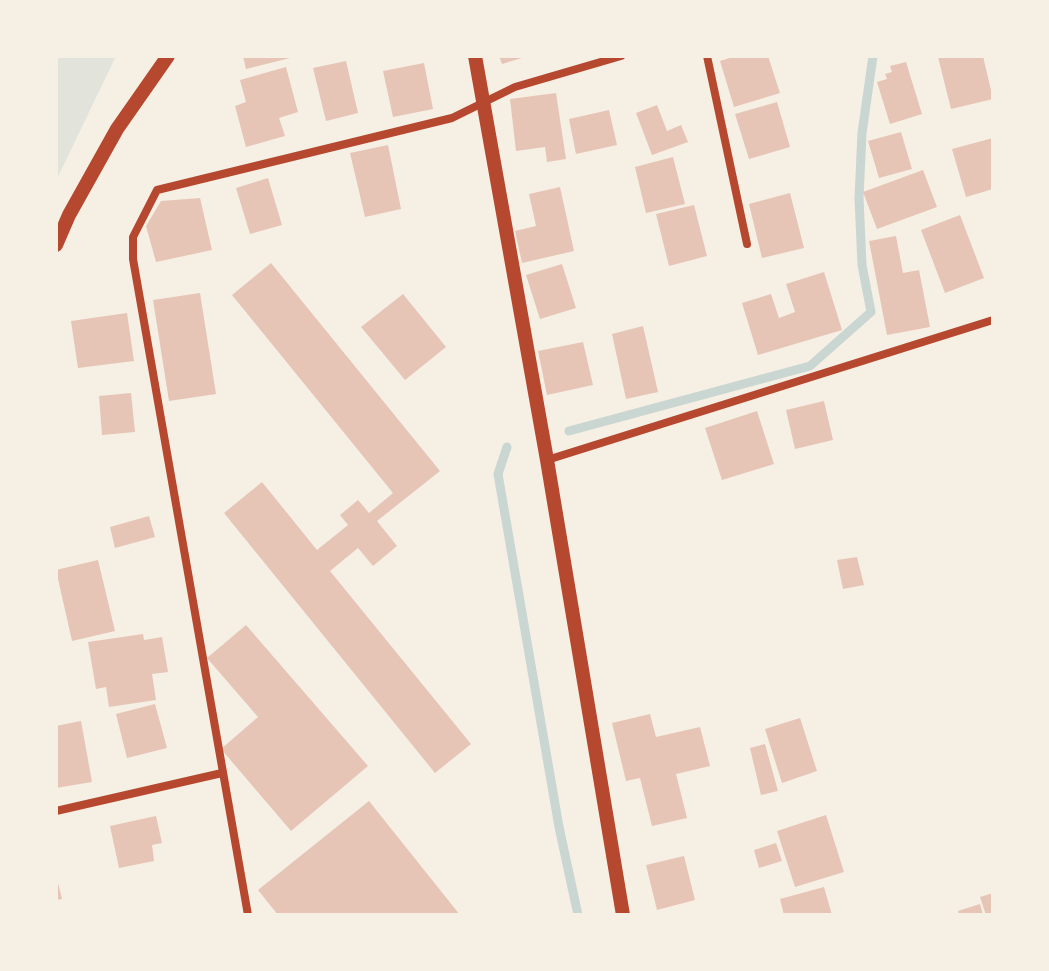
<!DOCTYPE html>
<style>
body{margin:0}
#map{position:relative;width:1049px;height:971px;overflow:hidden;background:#f6efe4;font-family:Overpass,sans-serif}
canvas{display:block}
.frame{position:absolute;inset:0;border:58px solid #f6efe4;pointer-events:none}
</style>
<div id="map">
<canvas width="1049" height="971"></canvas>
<div class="frame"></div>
</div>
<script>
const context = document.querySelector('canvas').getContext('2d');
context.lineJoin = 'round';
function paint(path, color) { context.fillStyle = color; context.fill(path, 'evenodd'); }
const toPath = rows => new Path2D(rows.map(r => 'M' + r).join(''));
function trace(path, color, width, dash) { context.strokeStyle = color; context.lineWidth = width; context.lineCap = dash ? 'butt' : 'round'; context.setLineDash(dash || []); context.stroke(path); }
const green = toPath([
 [56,56,116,56,56,181]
]);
const stream = toPath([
 [569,431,810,366,871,312,862,265,859,198,862,133,873,56],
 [507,447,498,474,559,827,578,915]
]);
const building = toPath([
 [243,56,294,56,294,57,246,69],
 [499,56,525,56,525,57,502,64],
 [736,56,768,56,780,93,734,107,720,61],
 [940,56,983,56,993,99,951,109,938,57],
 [346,61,358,113,326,121,313,68],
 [906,62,922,114,890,124,877,82,887,79,885,74,892,72,890,66],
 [424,63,433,109,393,117,383,71],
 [286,67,298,112,279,118,285,136,246,147,235,106,246,102,240,80],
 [556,93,566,159,547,162,545,147,516,151,510,99],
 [777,102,790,147,749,159,735,114],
 [657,105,667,131,681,125,688,142,652,155,636,113],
 [609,110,617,145,576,154,569,119],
 [901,132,912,169,879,178,868,141],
 [993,138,993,189,966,197,952,149],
 [388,145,401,209,365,217,350,153],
 [673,157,685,204,646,213,635,167],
 [923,170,937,207,877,229,863,192],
 [268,178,282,225,250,234,236,188],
 [560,187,574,251,522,263,515,231,536,226,529,194],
 [790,193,804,248,762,258,749,204],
 [200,198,212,250,156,262,146,226,161,201],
 [694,205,707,256,669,266,656,214],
 [960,215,984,278,945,293,921,230],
 [896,236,903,273,919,270,930,327,887,335,869,241],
 [271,263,440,471,377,521,397,546,373,566,358,548,330,571,471,744,435,773,224,513,262,482,317,550,348,525,340,515,358,500,369,513,393,493,232,295],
 [562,264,576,308,540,319,526,275],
 [824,272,842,330,758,355,742,303,771,294,779,318,795,312,786,284],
 [200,293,216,394,169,401,153,300],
 [403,294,446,347,405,380,361,327],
 [127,313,134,361,78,368,71,321],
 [643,326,658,392,626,399,612,334],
 [583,342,593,385,547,395,538,351],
 [131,393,135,432,102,435,99,396],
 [824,401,833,440,795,449,786,410],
 [757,411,774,464,722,480,705,428],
 [149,516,155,537,115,548,110,527],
 [857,557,864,585,843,589,837,560],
 [98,560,115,631,72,641,56,570],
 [246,625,368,766,291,831,221,749,258,717,207,658],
 [143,634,144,640,162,637,168,672,152,674,156,700,109,707,106,687,96,689,88,642],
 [155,704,167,748,127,758,116,714],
 [650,714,656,737,700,727,710,766,676,774,687,818,652,826,640,778,626,781,612,723],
 [800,718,817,771,782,783,765,729],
 [81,721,92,782,56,788,56,726],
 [765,744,778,791,761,795,750,748],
 [369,801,460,915,278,915,258,890],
 [826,815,844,872,795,887,777,831],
 [156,816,162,843,152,845,154,861,119,868,110,826],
 [776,843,782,861,759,868,754,850],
 [684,856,695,900,657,910,646,865],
 [56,875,62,899,56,900],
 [824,887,832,915,784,915,780,899],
 [993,893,993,915,986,915,980,897],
 [980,904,983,915,959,915,958,911]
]);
const minor = toPath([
 [707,56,747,244],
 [547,460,993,320],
 [56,811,222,773],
 [248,915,133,259,133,237,157,190,452,118,515,87,621,56]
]);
const tertiary = toPath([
 [475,56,547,460,623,915],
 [56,245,69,215,117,129,168,56]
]);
paint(green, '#e2e4dc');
trace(stream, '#c9d6d2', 9);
paint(building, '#e6c5b7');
trace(minor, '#b5482f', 8);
trace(tertiary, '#b5482f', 14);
</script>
